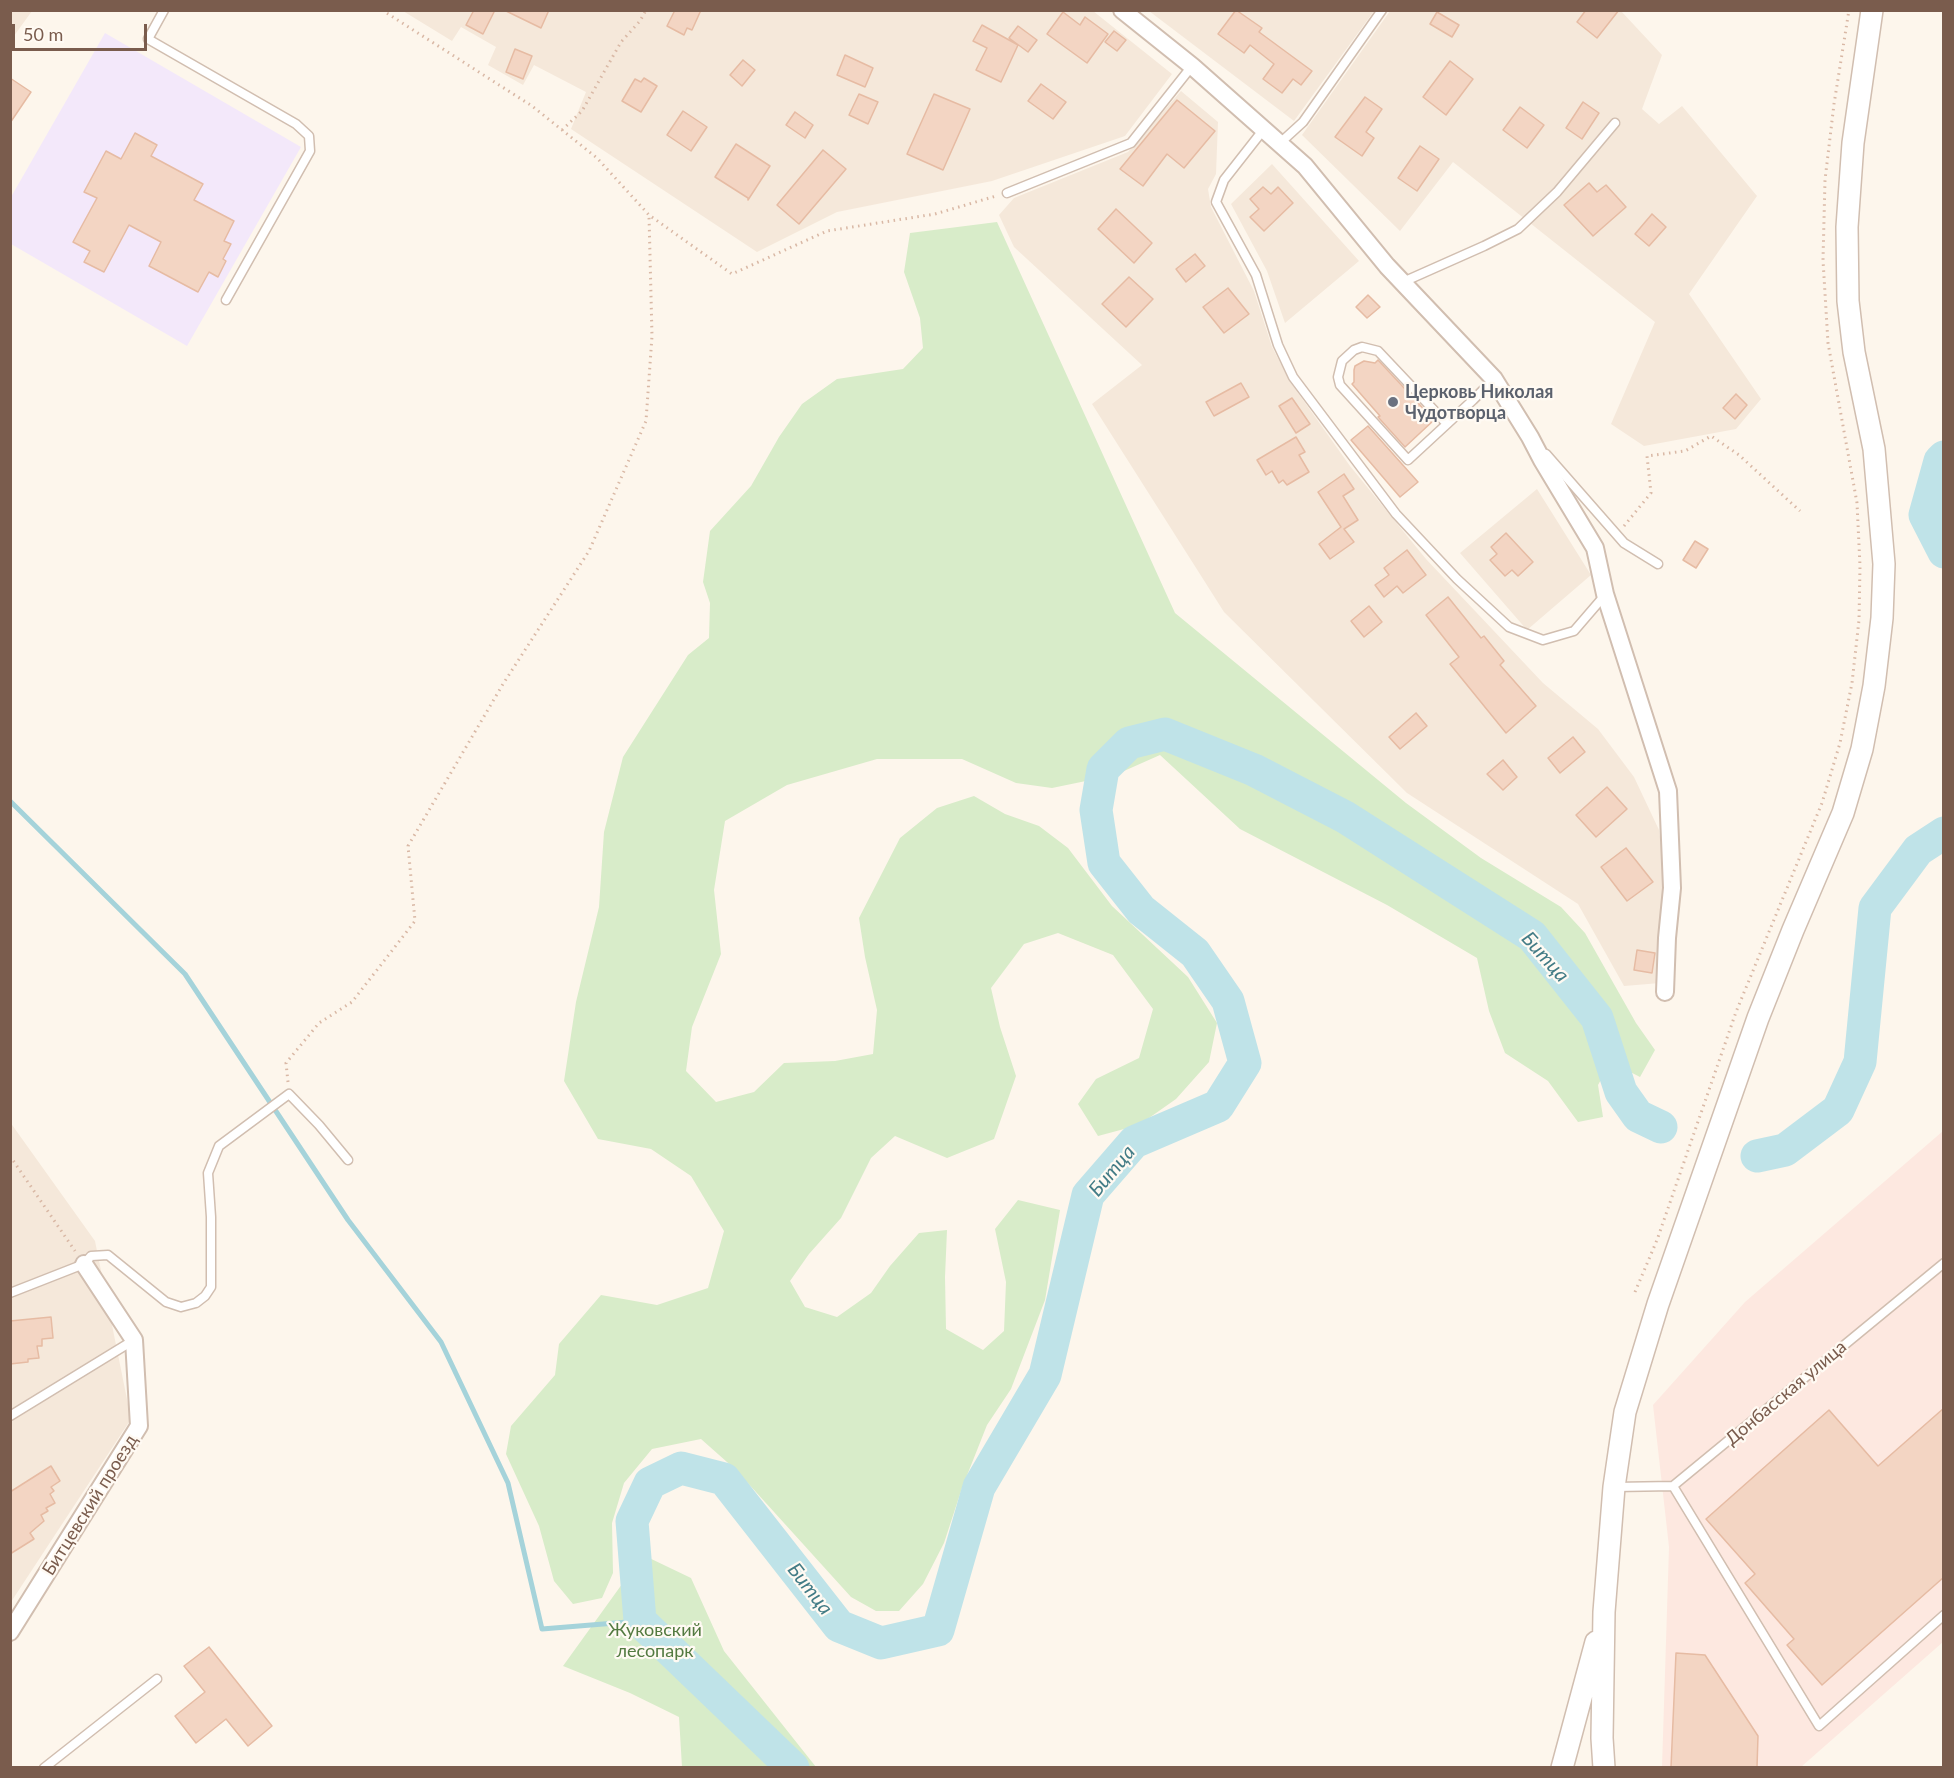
<!DOCTYPE html>
<meta charset="utf-8">
<style>
body{margin:0}
#map{position:relative;width:1954px;height:1778px;overflow:hidden;background:#fdf6ec;font-family:Lato,sans-serif}
canvas{display:block}
.frame{position:absolute;inset:0;border:12px solid #7a5c4d;pointer-events:none}
.scale{position:absolute;left:12px;top:24px;width:135px;height:27px;box-sizing:border-box;border:3px solid #7a5c4d;border-top:0;padding-left:8px;font-size:18px;line-height:21px;white-space:nowrap;color:#7a5c4d;-webkit-text-stroke:4px #fffaf3;paint-order:stroke}
</style>
<div id="map">
<canvas width="1954" height="1778"></canvas>
<div class="frame"></div>
<div class="scale">50 m</div>
</div>
<script>
const context = document.querySelector('canvas').getContext('2d');
context.lineJoin = 'round';
function paint(path, color) { context.fillStyle = color; context.fill(path, 'evenodd'); }
const toPath = rows => new Path2D(rows.map(r => 'M' + r).join(''));
function trace(path, color, width, dash) { context.strokeStyle = color; context.lineWidth = width; context.lineCap = dash ? 'butt' : 'round'; context.setLineDash(dash || []); context.stroke(path); }
function write(font, color, halo, rows, align = 'center') {
  context.font = font + ' Lato,sans-serif'; context.lineWidth = 4.5; context.setLineDash([]); context.textBaseline = 'middle'; context.strokeStyle = halo; context.fillStyle = color; for (const [text, x, y, turn = 0] of rows) {
    context.save(); context.translate(x, y); context.rotate((+turn || 0) * Math.PI / 180); context.textAlign = isNaN(turn) ? turn : align; if (halo) context.strokeText(text, 0, 0); context.fillText(text, 0, 0); context.restore();
  }
}
const residential = toPath([
 [11,10,32,11,11,40,10,11],
 [403,11,1093,11,1172,74,1125,136,992,181,837,212,757,252,571,129,586,92,534,65,523,85,488,65,496,47,461,27,452,41],
 [1149,11,1374,11,1294,121],
 [1390,11,1621,11,1662,55,1642,109,1659,124,1682,106,1757,196,1689,294,1761,399,1736,429,1644,446,1611,424,1655,322,1453,162,1400,231,1302,135],
 [1181,91,1218,122,1216,174,1208,189,1211,207,1254,291,1272,347,1291,383,1350,466,1426,559,1543,683,1598,729,1634,777,1659,830,1664,868,1660,983,1624,986,1578,904,1407,793,1224,612,1092,404,1142,365,1014,247,999,215,1014,198,1128,152],
 [1272,164,1359,261,1285,323,1267,271,1231,204],
 [1537,489,1591,575,1527,630,1460,553],
 [10,1122,95,1241,131,1419,11,1602]
]);
const commercial = toPath([
 [1943,1131,1943,1642,1801,1767,1662,1767,1669,1547,1653,1405,1745,1302]
]);
const education = toPath([
 [105,33,301,147,187,346,11,244,11,197]
]);
const green = toPath([
 [997,222,1175,613,1406,803,1481,858,1561,907,1585,933,1636,1023,1655,1050,1640,1077,1611,1062,1598,1085,1603,1117,1578,1122,1548,1081,1505,1053,1489,1011,1477,958,1387,905,1240,829,1160,755,1115,775,1052,788,1016,783,962,759,877,759,787,785,725,821,714,890,721,954,692,1027,686,1071,716,1102,754,1092,784,1063,835,1061,873,1054,877,1010,865,957,859,918,900,838,937,808,974,796,1005,814,1039,826,1068,848,1112,906,1188,977,1217,1023,1209,1062,1176,1099,1139,1125,1098,1136,1078,1104,1096,1079,1139,1058,1153,1009,1113,955,1058,933,1024,944,991,988,1000,1027,1016,1076,994,1139,947,1158,895,1136,871,1158,841,1218,809,1254,790,1281,805,1307,837,1317,871,1293,890,1266,919,1233,947,1230,945,1277,946,1329,983,1350,1004,1331,1006,1282,995,1229,1018,1200,1060,1210,1045,1300,1011,1389,987,1425,962,1488,944,1543,923,1584,899,1611,876,1611,851,1597,736,1470,701,1439,652,1449,624,1483,612,1523,613,1573,602,1598,573,1604,554,1581,539,1526,506,1454,511,1426,555,1375,559,1344,601,1295,657,1305,708,1288,724,1231,691,1176,651,1149,598,1139,564,1081,576,1002,599,907,604,832,623,757,688,655,709,638,710,603,703,582,710,531,751,486,779,437,802,404,837,379,903,369,923,348,920,318,904,272,910,233],
 [643,1555,691,1578,724,1651,816,1767,682,1767,679,1717,630,1693,563,1666]
]);
const stream = toPath([
 [10,801,185,974,348,1220,441,1342,508,1483,542,1629,640,1621]
]);
const river = toPath([
 [1944,457,1940,461,1925,515,1944,552],
 [1757,1156,1785,1150,1838,1110,1860,1062,1875,908,1918,850,1944,833],
 [793,1768,640,1621,632,1521,650,1483,681,1468,724,1479,839,1626,881,1643,938,1630,979,1487,1045,1375,1088,1195,1134,1142,1218,1106,1245,1063,1228,1001,1195,953,1141,910,1104,863,1096,810,1103,769,1129,743,1165,734,1254,770,1345,817,1532,936,1597,1018,1621,1092,1638,1116,1661,1127]
]);
const building = toPath([
 [474,10,495,10,483,34,466,25,474,10],
 [504,10,549,10,541,28,504,10],
 [675,10,701,10,692,30,687,28,684,35,667,26,675,10],
 [1236,10,1262,28,1259,32,1312,71,1301,85,1293,79,1282,93,1263,79,1274,64,1250,45,1244,53,1218,34,1236,10],
 [1586,10,1619,10,1597,38,1577,22,1586,10],
 [1063,12,1080,25,1085,17,1108,34,1087,63,1047,34,1063,12],
 [1437,12,1459,25,1452,37,1430,24,1437,12],
 [982,25,1018,45,1001,82,976,70,987,48,973,41,982,25],
 [1018,26,1037,40,1028,52,1009,38,1018,26],
 [1114,31,1126,40,1117,51,1105,42,1114,31],
 [515,49,532,56,523,79,506,72,515,49],
 [845,55,873,68,865,87,837,75,845,55],
 [743,60,755,70,742,86,730,75,743,60],
 [1450,61,1473,79,1446,115,1423,97,1450,61],
 [10,78,31,92,10,123,10,78],
 [644,78,657,86,641,112,622,101,635,79,641,82,644,78],
 [1041,84,1066,102,1053,119,1028,101,1041,84],
 [859,94,878,102,868,124,849,115,859,94],
 [934,94,970,109,943,170,907,154,934,94],
 [1365,97,1382,109,1366,132,1374,138,1362,156,1335,137,1365,97],
 [1177,100,1215,131,1184,168,1167,154,1143,186,1120,169,1177,100],
 [1583,102,1599,113,1582,139,1566,128,1583,102],
 [1520,107,1544,125,1527,148,1503,130,1520,107],
 [683,111,707,127,691,151,667,135,683,111],
 [795,112,813,125,805,138,786,125,795,112],
 [135,133,157,145,151,156,203,184,194,200,234,221,224,241,231,244,223,259,226,261,218,277,209,272,198,292,149,266,161,242,129,225,104,272,84,262,90,251,73,242,97,198,84,192,106,151,121,159,135,133],
 [736,144,770,166,748,200,748,198,715,177,736,144],
 [1420,146,1439,159,1417,191,1398,178,1420,146],
 [823,150,846,169,799,224,777,205,823,150],
 [1589,183,1597,192,1606,185,1626,207,1593,236,1564,205,1589,183],
 [1263,187,1271,194,1278,187,1293,203,1264,231,1250,217,1259,209,1250,199,1263,187],
 [1116,209,1152,243,1134,263,1098,229,1116,209],
 [1652,214,1666,227,1649,246,1635,234,1652,214],
 [1195,254,1205,266,1186,282,1176,269,1195,254],
 [1129,277,1153,299,1126,327,1102,304,1129,277],
 [1228,288,1249,314,1224,333,1203,307,1228,288],
 [1368,295,1380,307,1367,318,1356,307,1368,295],
 [1378,360,1434,420,1405,447,1378,417,1380,416,1352,384,1354,382,1354,370,1355,366,1364,361,1375,363,1378,360],
 [1241,383,1249,397,1214,416,1206,402,1241,383],
 [1736,394,1747,405,1735,419,1723,408,1736,394],
 [1292,398,1310,424,1296,433,1279,406,1292,398],
 [1368,426,1418,482,1400,497,1351,440,1368,426],
 [1296,437,1305,452,1299,455,1309,472,1287,485,1283,480,1279,483,1272,471,1266,475,1257,460,1296,437],
 [1344,474,1354,489,1343,496,1358,520,1344,529,1354,542,1330,559,1319,544,1341,527,1318,492,1344,474],
 [1506,533,1533,562,1518,576,1512,570,1505,576,1490,560,1497,554,1491,547,1506,533],
 [1695,541,1708,549,1696,568,1683,560,1695,541],
 [1407,550,1426,575,1403,593,1397,586,1384,597,1375,585,1389,575,1384,568,1407,550],
 [1448,597,1481,638,1484,636,1504,661,1500,665,1536,706,1506,733,1450,664,1459,657,1426,615,1448,597],
 [1369,606,1382,622,1364,637,1351,621,1369,606],
 [1416,713,1427,726,1400,749,1389,737,1416,713],
 [1573,737,1585,752,1560,773,1548,758,1573,737],
 [1503,760,1517,777,1503,790,1487,774,1503,760],
 [1607,787,1627,809,1596,837,1576,815,1607,787],
 [1626,848,1653,882,1627,901,1601,867,1626,848],
 [1637,950,1655,953,1652,973,1634,970,1637,950],
 [51,1317,53,1338,42,1339,42,1346,37,1346,39,1358,28,1359,28,1362,10,1364,10,1321,51,1317],
 [1944,1408,1944,1577,1822,1685,1787,1645,1794,1639,1745,1583,1755,1574,1706,1519,1829,1410,1878,1466,1944,1408],
 [51,1466,60,1481,51,1487,54,1491,50,1494,55,1503,46,1508,48,1511,41,1515,44,1521,30,1533,34,1539,10,1554,10,1492,51,1466],
 [209,1647,272,1726,248,1746,226,1719,196,1743,175,1716,205,1692,184,1666,209,1647],
 [1676,1653,1705,1655,1758,1736,1757,1767,1671,1767,1676,1653]
]);
const path = toPath([
 [382,10,532,106,597,158,649,215,732,274,827,231,935,214,996,196],
 [562,130,582,111,621,42,640,21,646,10],
 [1624,526,1651,493,1647,456,1685,451,1711,436,1739,455,1800,511],
 [288,1082,286,1063,319,1023,352,1002,415,921,408,846,503,684,589,551,646,421,652,336,649,215],
 [10,1156,75,1251],
 [1635,1292,1657,1240,1736,1012,1822,803,1840,743,1852,683,1859,620,1860,566,1857,503,1828,343,1823,260,1825,180,1834,104,1849,10]
]);
const service = toPath([
 [164,10,148,39,296,124,309,136,310,151,226,300],
 [1264,129,1224,180,1216,202,1256,275,1278,345,1293,377,1396,514,1457,579,1509,627,1543,640,1574,631,1605,595],
 [1280,143,1303,122,1382,10],
 [1007,193,1131,143,1192,66],
 [1403,282,1484,246,1518,229,1557,192,1615,123],
 [1447,424,1378,351,1362,347,1354,350,1342,361,1338,377,1340,385,1408,460,1473,400,1494,379],
 [1546,454,1624,543,1658,564],
 [10,1293,84,1264,91,1256,108,1255,166,1302,181,1307,196,1303,205,1296,211,1287,211,1217,208,1173,219,1146,289,1094,319,1125,348,1160],
 [10,1416,134,1340],
 [1673,1486,1819,1726,1944,1615],
 [1615,1487,1673,1486,1944,1263],
 [44,1768,157,1679]
]);
const minor = toPath([
 [1122,10,1192,66,1305,166,1387,266,1494,379,1530,437,1542,460,1595,548,1605,594,1668,791,1672,888,1667,938,1665,992],
 [10,1632,139,1426,134,1340,84,1264]
]);
const tertiary = toPath([
 [1562,1768,1596,1642],
 [1604,1768,1602,1738,1604,1612,1614,1487,1625,1412,1658,1304,1758,1018,1793,930,1843,813,1862,749,1874,686,1882,618,1884,564,1874,449,1854,352,1848,301,1847,227,1853,143,1872,10]
]);
const markers = [
 [1393,402,6,"#6b7280"]
];
const worshipNames = [
 ["Церковь Николая",1405,392],
 ["Чудотворца",1405,413]
];
const streetNames = [
 ["Донбасская улица",1786,1393,-40],
 ["Битцевский проезд",90,1505,-58]
];
const parkNames = [
 ["Жуковский",655,1630],
 ["лесопарк",655,1651]
];
const waterNames = [
 ["Битца",1545,957,48],
 ["Битца",1112,1171,-50],
 ["Битца",810,1589,52]
];
paint(residential, '#f5e8da');
paint(commercial, '#fde8e0');
paint(education, '#f3e8fa');
paint(green, '#d8ecc9');
trace(stream, '#a5d3da', 5);
trace(river, '#bfe3e8', 33);
paint(building, '#f3d5c3');
trace(building, '#e6bba3', 1.5);
trace(service, '#d1beb0', 11);
trace(minor, '#d1beb0', 20);
trace(tertiary, '#d1beb0', 24);
trace(path, '#d9b8a5', 3, [1.5, 4.5]);
trace(service, '#fff', 8);
trace(minor, '#fff', 16);
trace(tertiary, '#fff', 21);
for (const [x, y, r, color] of markers) { const dot = new Path2D(); dot.arc(x, y, r, 0, 2 * Math.PI); context.fillStyle = color; context.fill(dot); trace(dot, '#fffaf3', 2); }
write('bold 18px', '#5b616d', '#fffaf3', worshipNames, 'left');
write('18px', '#7a5c4d', '#fffaf3', streetNames);
write('18px', '#537a41', '#fffaf3', parkNames);
write('italic 20px', '#437c86', '#fffaf3', waterNames);
</script>
